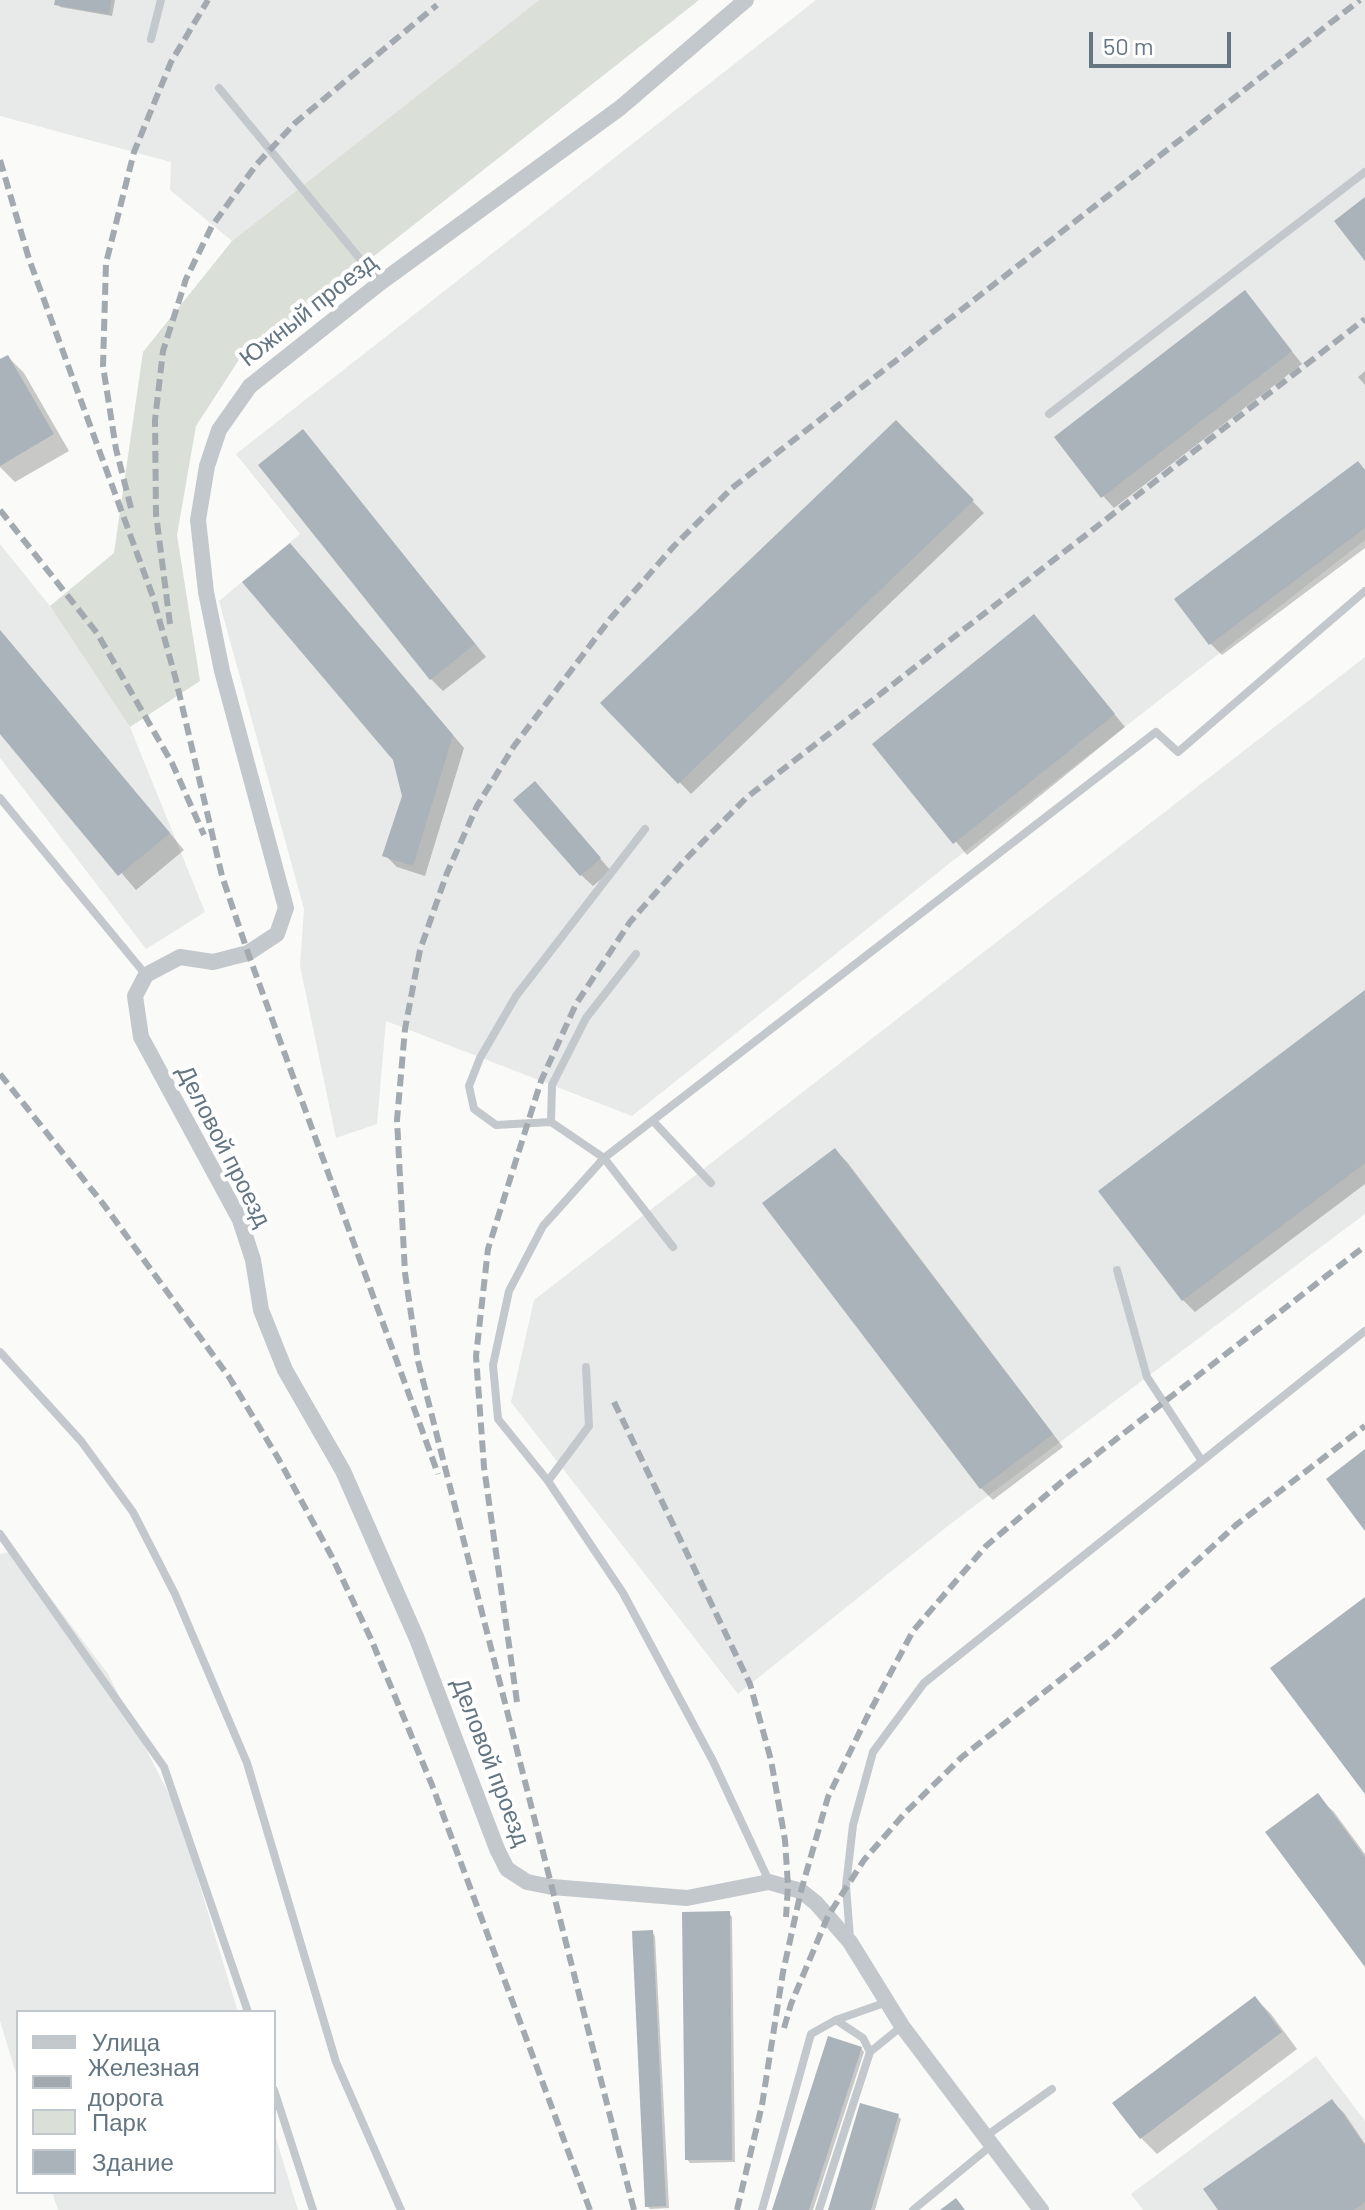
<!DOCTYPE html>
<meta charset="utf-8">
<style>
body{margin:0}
#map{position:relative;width:1365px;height:2210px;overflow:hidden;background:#fafaf8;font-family:Barlow,sans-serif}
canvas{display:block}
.legend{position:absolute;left:16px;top:2010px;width:260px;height:184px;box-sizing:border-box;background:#fff;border:2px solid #c1c8cd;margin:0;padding:10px 14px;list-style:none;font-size:24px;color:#657683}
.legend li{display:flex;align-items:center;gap:16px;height:40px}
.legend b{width:40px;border:2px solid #c1c8cd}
.scale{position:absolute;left:1089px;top:32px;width:142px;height:36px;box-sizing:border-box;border:4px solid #657683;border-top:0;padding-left:10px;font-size:24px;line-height:28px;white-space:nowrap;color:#657683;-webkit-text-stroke:6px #fff;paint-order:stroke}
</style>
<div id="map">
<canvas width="1365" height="2210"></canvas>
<ul class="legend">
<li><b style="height:10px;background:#c3c8cc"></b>Улица</li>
<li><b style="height:10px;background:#a2aab0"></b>Железная дорога</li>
<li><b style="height:22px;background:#dadfd7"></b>Парк</li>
<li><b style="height:22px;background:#aab3b9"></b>Здание</li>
</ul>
<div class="scale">50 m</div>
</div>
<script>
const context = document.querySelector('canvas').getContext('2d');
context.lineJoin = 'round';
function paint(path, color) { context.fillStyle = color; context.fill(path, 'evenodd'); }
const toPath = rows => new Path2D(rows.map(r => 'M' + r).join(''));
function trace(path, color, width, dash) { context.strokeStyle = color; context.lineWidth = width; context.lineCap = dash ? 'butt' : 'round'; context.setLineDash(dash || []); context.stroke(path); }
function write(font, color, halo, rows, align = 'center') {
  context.font = font + ' Barlow,sans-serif'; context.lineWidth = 8; context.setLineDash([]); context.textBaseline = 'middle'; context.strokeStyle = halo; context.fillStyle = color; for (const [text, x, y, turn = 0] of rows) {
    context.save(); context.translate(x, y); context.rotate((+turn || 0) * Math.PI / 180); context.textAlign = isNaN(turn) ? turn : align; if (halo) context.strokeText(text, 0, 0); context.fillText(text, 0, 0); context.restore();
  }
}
const built = toPath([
 [0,0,539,0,232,241,170,190,171,162,0,116],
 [816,0,1365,0,1365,540,950,863,632,1116,386,1021,377,1124,336,1138,300,966,304,909,219,601,300,534,236,454],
 [0,544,50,606,130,727,205,912,146,949,0,758],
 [1365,657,1365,1214,949,1525,738,1694,511,1402,534,1300],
 [15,1551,108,1674,177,1810,238,2012,18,2012,18,2080,0,2021,0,1554],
 [1316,2056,1365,2121,1365,2210,1143,2210,1131,2194],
 [274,2132,298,2210,58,2210,52,2192,274,2192]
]);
const green = toPath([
 [539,0,699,0,364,264,242,355,196,426,177,535,200,681,130,727,50,606,114,553,143,352,232,241]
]);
const shadow = toPath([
 [57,0,115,0,112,16,60,7],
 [1245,293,1302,364,1114,508,1103,496],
 [8,357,24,373,69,451,15,482,0,467,0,362],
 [1365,371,1365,385,1358,377],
 [896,422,984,513,691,794,603,703],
 [303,431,486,657,443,691,431,679],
 [1365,470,1365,548,1222,655,1210,643],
 [302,557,464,748,425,876,397,867,385,855,404,796,395,759],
 [1034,616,1125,727,967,855,875,744],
 [0,630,184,850,136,890,0,731],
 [546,796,611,871,593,886,581,875],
 [1365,995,1365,1184,1195,1312,1183,1300],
 [835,1150,847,1162,1063,1447,993,1500,981,1488],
 [1317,1796,1334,1812,1365,1854,1365,1964],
 [729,1913,732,1917,735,2162,690,2163,687,2159],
 [652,1932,655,1936,669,2208,650,2209,647,2206],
 [1255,1998,1271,2014,1297,2049,1157,2154,1141,2138],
 [861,2048,864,2052,813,2210,774,2210],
 [1332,2101,1344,2113,1365,2144,1365,2210,1220,2210],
 [898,2116,901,2119,875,2210,830,2210]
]);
const building = toPath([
 [55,0,111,0,109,14,54,5],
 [1365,197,1365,261,1334,221],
 [1245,290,1292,351,1101,498,1054,437],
 [8,355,54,434,0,466,0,359],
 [896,420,974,500,678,784,600,703],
 [303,429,475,644,430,680,258,465],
 [1358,461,1365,470,1365,528,1209,645,1174,599],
 [290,543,453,735,413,866,382,856,402,796,393,760,242,582],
 [1034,614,1115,714,953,844,872,744],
 [0,630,170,833,118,876,0,734],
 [535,781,601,858,580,876,513,800],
 [1365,990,1365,1163,1182,1301,1098,1191],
 [835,1148,1053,1434,980,1489,762,1203],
 [1365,1449,1365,1531,1326,1479],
 [1365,1597,1365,1794,1270,1668],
 [1318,1793,1365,1857,1365,1967,1265,1832],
 [730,1911,732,2160,685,2160,682,1912],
 [653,1930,666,2206,645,2207,632,1931],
 [1255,1996,1282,2032,1140,2139,1112,2103],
 [828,2036,862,2047,809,2210,772,2210],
 [1332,2099,1365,2146,1365,2202,1354,2210,1218,2210,1203,2189],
 [860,2103,899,2114,871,2210,828,2210],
 [956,2198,965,2210,940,2210]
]);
const service = toPath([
 [151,39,161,0],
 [219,88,380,283],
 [1049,414,1365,172],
 [0,798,146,975],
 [645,829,516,996,480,1058,469,1086,474,1109,496,1125,551,1122,604,1158,673,1247],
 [653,1121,711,1183],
 [551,1122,552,1085,586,1018,636,954],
 [1117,1270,1147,1377,1202,1461],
 [0,1352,81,1441,133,1512,175,1594,247,1763,336,2062,401,2210],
 [548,1481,589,1426,586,1367],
 [0,1534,164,1767,248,2012],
 [769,1881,713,1761,623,1593,548,1481,498,1419,493,1365,509,1291,543,1226,604,1158,1156,732,1178,752,1365,591],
 [850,1938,846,1886,853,1825,873,1752,924,1683,1365,1331],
 [836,2020,863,2038,870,2052],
 [274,2090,313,2210],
 [986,2136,1052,2089],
 [762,2210,811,2034,836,2020,887,2002],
 [819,2210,870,2052,902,2026],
 [913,2210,992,2145]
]);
const minor = toPath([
 [746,0,620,108,380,283,250,386,219,430,207,466,198,520,206,592,222,671,286,908,277,934,248,953,213,962,180,957,146,975,135,996,141,1037,240,1220,253,1260,261,1310,285,1370,343,1471,417,1639,497,1849,507,1869,527,1882,552,1887,687,1898,769,1882,801,1891,816,1903,850,1942,902,2026,1041,2210]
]);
const rail = toPath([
 [0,160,29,259,153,597,176,680,222,876,248,953,438,1474],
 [131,508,116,449,103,366,106,263,134,152,171,62,208,0],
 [0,510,97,633,172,763,204,835],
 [170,624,156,514,155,420,163,351,186,279,212,226,256,165,295,123,437,5],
 [0,1074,104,1205,229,1377,278,1458,332,1557,371,1639,432,1785,590,2210],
 [614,1402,750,1684,771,1760,785,1840,788,1886,786,1917],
 [517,1702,484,1467,476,1356,488,1249,541,1081,576,1004,630,922,682,863,746,798,1365,319],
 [784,2028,791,2004,828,1916,864,1860,905,1813,962,1757,1113,1638,1236,1525,1365,1426],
 [634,2210,418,1361,405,1273,397,1120,405,1029,420,950,447,873,477,806,514,746,610,619,674,546,732,488,1360,0],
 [737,2210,762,2105,783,1972,801,1891,828,1797,867,1717,913,1631,986,1546,1070,1475,1365,1246]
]);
const streetNames = [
 ["Южный проезд",308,310,-38],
 ["Деловой проезд",224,1146,63],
 ["Деловой проезд",491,1762,69]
];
paint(built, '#e8e9e9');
paint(green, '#dadfd7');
paint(shadow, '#0003');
paint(building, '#aab3b9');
trace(service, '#c3c8cc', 8);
trace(minor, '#c3c8cc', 16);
trace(rail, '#a2aab0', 6, [12, 6]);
write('24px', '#657683', '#fff', streetNames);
</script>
